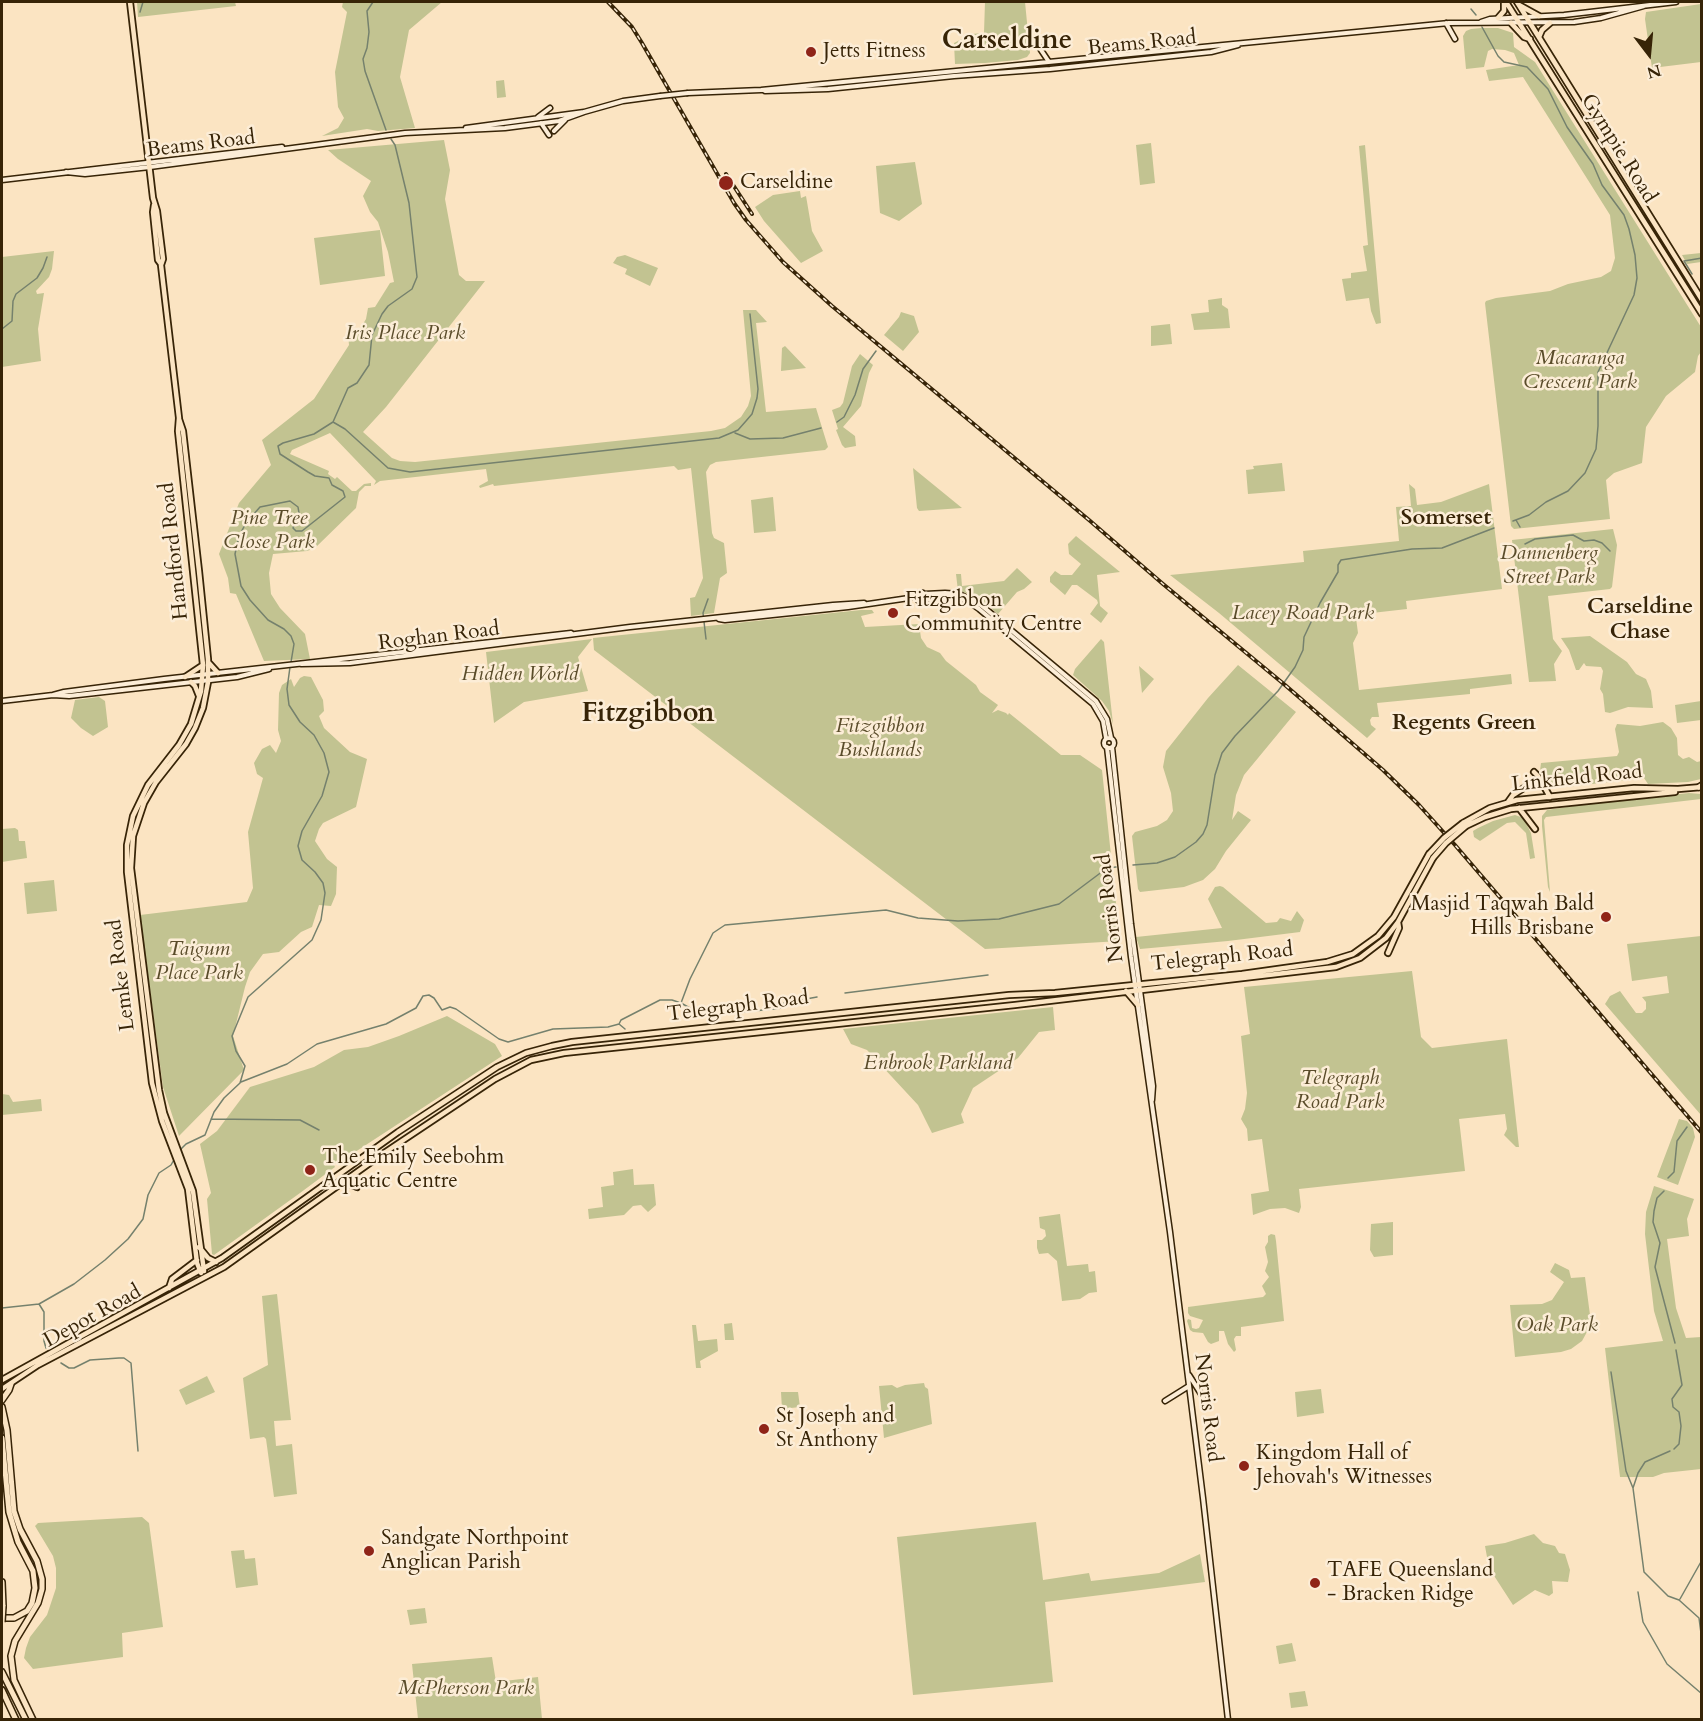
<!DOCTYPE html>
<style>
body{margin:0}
#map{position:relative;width:1703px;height:1721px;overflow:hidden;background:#fbe4c2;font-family:Cardo,serif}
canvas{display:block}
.frame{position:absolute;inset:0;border:3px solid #372407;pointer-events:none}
.north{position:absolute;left:1619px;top:24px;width:60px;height:60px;-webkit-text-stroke:4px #fcedd7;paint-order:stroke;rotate:164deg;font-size:16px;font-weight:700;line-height:24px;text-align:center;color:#372407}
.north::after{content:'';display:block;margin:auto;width:21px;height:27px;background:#372407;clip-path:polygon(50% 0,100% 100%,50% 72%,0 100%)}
</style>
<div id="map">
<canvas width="1703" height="1721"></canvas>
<div class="frame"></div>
<div class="north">N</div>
</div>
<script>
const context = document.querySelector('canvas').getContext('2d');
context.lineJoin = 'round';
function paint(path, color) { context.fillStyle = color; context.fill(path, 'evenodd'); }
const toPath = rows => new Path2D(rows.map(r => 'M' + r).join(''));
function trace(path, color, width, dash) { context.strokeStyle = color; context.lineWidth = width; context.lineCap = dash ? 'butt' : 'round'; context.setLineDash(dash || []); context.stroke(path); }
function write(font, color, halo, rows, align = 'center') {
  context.font = font + ' Cardo,serif'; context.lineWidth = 5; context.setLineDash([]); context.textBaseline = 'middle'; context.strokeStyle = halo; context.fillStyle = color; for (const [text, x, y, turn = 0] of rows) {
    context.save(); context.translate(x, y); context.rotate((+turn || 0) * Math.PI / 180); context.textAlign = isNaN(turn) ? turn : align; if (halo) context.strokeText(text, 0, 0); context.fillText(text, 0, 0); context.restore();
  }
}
const green = toPath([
 [137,2,235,2,236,6,138,17],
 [343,2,442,2,409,30,400,77,415,128,378,131,367,129,322,136,338,128,344,118,338,107,335,72,347,12,342,7],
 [985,2,1025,2,1030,53,1027,57,1018,60,985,63,955,64,954,43,972,34,984,33],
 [1701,4,1701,62,1652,68,1645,19,1646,12],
 [1481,28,1498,28,1513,33,1514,47,1535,62,1701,327,1701,352,1698,356,1695,372,1666,396,1646,427,1642,463,1614,473,1606,480,1610,519,1514,529,1511,526,1485,303,1486,301,1496,298,1550,291,1568,284,1601,277,1611,271,1615,258,1610,215,1523,77,1489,81,1486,70,1519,65,1514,53,1505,50,1492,49,1488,51,1484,67,1466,69,1463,36,1466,31,1471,29],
 [504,80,506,97,497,98,496,81],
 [444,140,450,170,445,199,459,275,466,281,485,281,386,407,363,432,392,458,400,461,415,462,711,431,725,428,741,417,748,406,751,396,743,310,756,310,767,322,756,323,766,412,816,408,828,447,825,450,716,462,710,465,706,472,712,533,714,538,724,543,727,573,720,578,714,613,691,616,690,598,695,597,703,578,691,468,678,470,674,466,494,486,493,484,480,488,479,486,488,481,486,469,380,481,374,485,376,481,330,433,292,450,290,454,329,471,328,474,335,479,337,477,352,491,356,491,364,484,371,483,371,486,365,486,359,492,356,508,315,548,307,551,273,554,269,573,271,594,280,608,305,634,310,659,264,661,236,594,230,593,228,578,219,554,239,503,271,465,262,440,314,399,349,345,348,334,357,334,366,319,368,308,375,307,390,283,394,282,388,252,378,222,370,212,363,196,371,181,338,159,328,150],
 [1151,143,1155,183,1140,185,1136,145],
 [1365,145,1381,323,1376,324,1371,311,1369,298,1346,301,1342,279,1351,278,1351,273,1367,271,1363,246,1368,245,1359,146],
 [915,162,922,204,899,221,880,213,876,166],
 [800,191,801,198,806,196,812,231,823,251,801,263,764,221,755,207,773,195],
 [380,230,385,276,320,285,314,238],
 [54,251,52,269,49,277,36,291,37,294,44,293,38,329,41,361,2,367,2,257],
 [1701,253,1701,262,1687,264,1682,255],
 [625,255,658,268,650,286,625,274,627,269,613,263,617,257],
 [1222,298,1222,305,1228,309,1230,328,1194,330,1191,314,1209,312,1208,300],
 [901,312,914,316,919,332,903,351,884,335,899,317],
 [1170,324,1172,344,1151,346,1151,326],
 [785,346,786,347,806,368,781,371,782,348],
 [860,354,873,365,869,373,861,406,843,427,855,436,856,446,845,448,842,445,836,430,838,429,832,410,840,407,843,403,852,366],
 [1282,463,1285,491,1248,494,1246,470,1254,469,1253,466],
 [913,468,962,508,919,511,917,508],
 [1409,484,1415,489,1417,505,1441,502,1489,484,1502,589,1406,601,1407,609,1363,614,1356,618,1358,633,1353,643,1359,690,1511,674,1512,684,1470,689,1470,694,1377,703,1379,717,1372,717,1370,720,1371,725,1376,729,1367,738,1219,613,1170,575,1304,562,1303,551,1399,541,1396,507,1411,506],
 [773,497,776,531,754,533,751,500],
 [1613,529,1617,545,1612,587,1610,589,1548,596,1553,639,1562,651,1554,664,1556,681,1529,682,1512,540],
 [1076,536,1120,572,1097,575,1100,606,1108,613,1101,623,1090,614,1098,603,1097,600,1077,585,1072,585,1065,595,1050,582,1050,577,1055,571,1061,575,1072,575,1081,564,1069,554,1068,544],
 [1017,568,1032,582,1024,589,1017,592,998,614,975,595,958,591,956,574,961,574,962,586,1004,581],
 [861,610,872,610,874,613,861,616,865,627,919,624,921,638,927,647,940,653,946,661,976,685,980,692,998,705,992,713,998,710,1006,713,1008,715,1009,713,1061,755,1080,755,1102,770,1120,941,985,949,594,650,593,638],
 [1590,636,1627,662,1636,674,1646,679,1651,691,1653,708,1628,707,1610,713,1605,712,1603,694,1600,689,1603,671,1601,667,1586,666,1584,663,1579,670,1576,670,1569,650,1561,638],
 [592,639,578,657,588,691,524,702,494,723,486,652],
 [1101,639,1104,642,1113,724,1109,711,1102,701,1073,675,1075,669],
 [1238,665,1296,712,1244,775,1236,795,1232,820,1238,811,1251,820,1226,851,1215,869,1203,880,1184,887,1140,892,1138,889,1132,836,1135,832,1157,826,1167,820,1173,811,1171,793,1163,767,1166,751,1208,698],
 [1139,666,1154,679,1142,693],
 [304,676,311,677,323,700,324,711,319,716,324,728,350,752,367,759,356,807,323,823,319,829,315,841,327,859,337,867,336,894,331,906,319,905,312,927,301,932,279,952,263,954,250,972,245,987,233,1036,244,1070,179,1136,163,1087,140,915,247,902,253,888,248,832,263,778,257,774,254,763,262,749,270,745,276,753,281,741,278,730,279,693,282,685,291,679,294,687,300,678],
 [99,697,105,701,108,727,93,736,81,728,71,718,75,700],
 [1701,701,1701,720,1677,723,1675,705],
 [1663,722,1671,728,1677,738,1678,755,1683,759,1689,757,1697,762,1701,761,1701,779,1688,782,1648,784,1644,778,1557,788,1552,788,1547,783,1540,771,1541,763,1617,756,1619,752,1615,729,1617,724,1640,726],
 [1689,793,1701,794,1701,799,1546,817,1544,820,1550,892,1548,887,1542,826,1542,816,1547,810,1587,804],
 [1515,815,1521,817,1525,821,1531,833,1535,858,1530,859,1526,833,1515,822,1507,823,1480,841,1474,837,1473,831,1478,828,1493,821],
 [15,828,18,830,19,841,25,841,27,858,2,862,2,829],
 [54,880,57,911,27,914,24,883],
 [1220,886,1223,887,1266,923,1277,922,1280,918,1291,921,1297,911,1304,920,1300,932,1228,941,1140,949,1136,937,1222,928,1208,899,1215,887],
 [1701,936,1702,936,1701,1115,1605,1004,1610,996,1620,991,1636,1013,1642,1013,1646,1009,1646,1002,1642,997,1669,993,1667,976,1632,981,1627,944],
 [1412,971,1421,1037,1432,1048,1507,1039,1519,1147,1516,1147,1504,1135,1507,1129,1505,1114,1459,1119,1465,1171,1299,1189,1301,1207,1299,1213,1285,1208,1270,1209,1253,1215,1251,1194,1269,1191,1262,1139,1248,1141,1247,1129,1241,1119,1245,1109,1247,1093,1241,1036,1250,1034,1244,987],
 [1053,1007,1055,1030,1039,1032,1018,1058,973,1088,961,1114,964,1123,932,1133,918,1105,867,1050,851,1044,843,1029],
 [447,1016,495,1044,502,1056,349,1156,345,1156,334,1165,335,1167,300,1193,214,1255,212,1254,207,1199,211,1193,200,1144,217,1131,250,1087,314,1067,344,1050,368,1047,399,1036],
 [2,1094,9,1095,13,1102,41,1099,42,1111,2,1115],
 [1679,1119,1687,1121,1693,1128,1695,1137,1678,1185,1657,1177],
 [633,1169,634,1185,654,1184,656,1205,648,1212,641,1205,633,1206,624,1215,589,1219,588,1209,603,1207,601,1187,614,1185,613,1172],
 [1654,1186,1694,1199,1687,1219,1689,1236,1667,1239,1676,1308,1686,1338,1701,1337,1701,1469,1664,1473,1653,1477,1620,1477,1605,1348,1663,1341,1654,1311,1645,1234,1646,1212],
 [1060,1214,1067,1266,1088,1264,1089,1272,1095,1271,1097,1292,1089,1293,1080,1299,1062,1301,1057,1261,1048,1253,1039,1254,1037,1248,1037,1240,1042,1240,1046,1236,1045,1230,1040,1228,1039,1217],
 [1393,1222,1393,1255,1374,1257,1370,1250,1371,1224],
 [1271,1234,1275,1235,1276,1241,1284,1321,1241,1327,1241,1336,1236,1336,1234,1339,1236,1350,1234,1352,1228,1344,1224,1331,1219,1331,1219,1341,1211,1344,1208,1342,1203,1333,1193,1332,1190,1330,1187,1321,1188,1319,1191,1320,1192,1328,1196,1329,1199,1328,1203,1320,1190,1316,1188,1313,1188,1307,1263,1297,1266,1294,1262,1286,1269,1277,1265,1271,1268,1262,1265,1247,1268,1242,1268,1236],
 [1555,1263,1569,1270,1571,1278,1585,1277,1590,1315,1588,1330,1582,1341,1571,1349,1561,1352,1515,1357,1510,1305,1542,1304,1552,1300,1564,1282,1550,1272],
 [277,1294,291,1420,274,1421,276,1446,292,1444,297,1494,274,1497,266,1439,264,1437,250,1439,243,1378,268,1365,262,1296],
 [732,1323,734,1340,725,1340,724,1324],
 [692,1325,696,1325,698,1341,717,1339,718,1351,700,1361,701,1368,696,1368],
 [207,1376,215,1392,186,1405,179,1390],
 [924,1383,925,1387,928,1389,932,1424,884,1438,879,1386,892,1385,897,1388,905,1385],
 [1321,1389,1324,1413,1297,1417,1295,1392],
 [781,1392,798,1392,800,1407,782,1409],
 [142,1517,149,1523,163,1627,122,1633,123,1657,33,1669,24,1658,26,1648,30,1637,47,1615,56,1588,56,1568,53,1556,35,1526,38,1523],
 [1036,1522,1043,1580,1089,1573,1091,1581,1159,1573,1200,1554,1205,1582,1045,1602,1053,1682,913,1695,897,1537],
 [1534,1534,1543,1543,1555,1546,1559,1553,1565,1554,1570,1570,1568,1582,1552,1581,1553,1593,1549,1596,1535,1590,1513,1605,1489,1568,1485,1546,1505,1543],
 [244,1550,245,1559,255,1558,258,1585,236,1588,231,1551],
 [425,1608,427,1623,410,1625,407,1610],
 [1292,1643,1296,1661,1279,1664,1276,1646],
 [492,1657,496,1682,538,1677,542,1719,418,1719,412,1664],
 [1305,1691,1308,1706,1291,1708,1289,1693]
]);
const stream = toPath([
 [373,2,367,11,369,32,367,48,363,59,365,71,386,130],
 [1471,9,1476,15],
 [140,12,143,2],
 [1482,27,1498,56,1504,62,1527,67,1548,89,1567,127,1593,164,1602,185,1624,215,1629,229,1635,255,1637,278,1634,295,1598,372,1598,426,1596,449,1585,473,1568,491,1546,502,1529,515,1513,521],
 [1692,274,1684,261,1702,258],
 [2,329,12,321,13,301,16,294,37,278,43,268,47,257],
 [333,422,345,429,388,468,410,472,719,438,738,430,746,421,752,414,757,398,758,389,750,314],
 [837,422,844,417,855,395,863,369,876,351],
 [735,433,750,439,783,438,821,428],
 [1516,520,1520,527],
 [1525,544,1535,539,1573,535,1584,541,1594,540,1602,543,1610,551],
 [706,639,703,613,708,599],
 [291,662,294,644,291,636,284,629,268,620,250,600,241,586,235,554,239,536,246,523,260,507,290,501,298,507,299,513,293,528,296,531,302,531,345,497,343,491,332,485,329,478,315,476,308,472,280,454,278,446,283,443,314,434,333,422,348,388,357,383,369,365,372,335,382,314,388,306,412,289,417,277,409,203,395,145,391,139],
 [1133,865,1157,863,1175,857,1196,842,1203,834,1207,825,1215,775,1222,753,1235,736,1278,691,1295,667,1303,650,1304,637,1320,603,1338,572,1338,565,1341,560,1412,549,1442,548,1494,528],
 [845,993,988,975],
 [681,1003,690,979,713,933,725,925,886,910,918,918,958,921,999,919,1059,904,1107,868,1116,867],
 [782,1006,784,1003,817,997],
 [619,1024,625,1029],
 [241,1082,287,1064,317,1044,386,1024,416,1008,423,996,429,995,434,998,442,1010,450,1007,456,1009,499,1039,508,1042,553,1029,608,1027,619,1024,621,1020,660,1000,672,1000,681,1003,704,1016,783,1008],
 [211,1119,300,1120,319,1130],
 [179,1151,186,1144,205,1135,214,1112,224,1098,240,1083,245,1066,236,1051,232,1036,248,997,312,940,321,920,325,893,323,883,315,872,302,860,298,846,302,831,322,796,329,772,324,753,314,735,300,722,289,705,287,689,290,667],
 [1668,1178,1674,1172,1677,1141,1687,1127],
 [1664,1191,1657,1198,1654,1211,1653,1222,1660,1243,1655,1267,1675,1343],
 [39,1304,44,1312,44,1341,46,1348],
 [2,1308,39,1304,74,1284,105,1260,128,1239,143,1219,148,1195,159,1173,171,1165,175,1158],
 [61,1363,69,1368,74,1368,90,1360,119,1358,124,1358,131,1363,138,1451],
 [1611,1372,1626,1471,1633,1488],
 [1674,1449,1679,1444,1681,1426,1679,1412,1673,1407,1672,1399,1682,1385,1676,1350],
 [1670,1451,1645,1462,1638,1473,1633,1488,1644,1572,1668,1596,1679,1600,1699,1618,1702,1641],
 [1638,1592,1643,1622,1667,1664,1702,1694],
 [1680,1599,1702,1560]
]);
const secondary = toPath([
 [1481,22,1490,19,1564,15,1676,2],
 [1446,23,1455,39],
 [1039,47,1049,62],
 [765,91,828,89,954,76,1050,69,1211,52,1238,45],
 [688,93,761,90,1449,23,1574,22,1601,18,1644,6],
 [538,117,550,108],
 [541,123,549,135],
 [466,128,584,112,623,101,660,96],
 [554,131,565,120],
 [66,172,85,174,150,167,405,133,505,128,559,121,584,112],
 [2,180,282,147],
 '916.5 597a4.5 4.5 0 1 1 9 0a4.5 4.5 0 1 1-9 0Z',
 [925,594,945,593,959,594,981,605,1096,701,1107,719,1111,738],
 [926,599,956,597,969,602,979,609,1093,704,1103,721,1106,738],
 [719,619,725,620,848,607,909,598,917,595],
 [301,664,350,663,630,627,833,605,864,603],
 [53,695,64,692,164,679,571,633],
 [2,701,53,695,69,696,237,677,269,669],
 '1104 743a5 5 0 1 1 10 0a5 5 0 1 1-10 0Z',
 [1107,747,1131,957,1170,1232,1203,1498,1228,1720],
 [1112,747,1131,924,1153,1086,1152,1100],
 [1189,1375,1203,1397],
 [1165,1401,1189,1386]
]);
const primary = toPath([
 [130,2,153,198,157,211,163,259,161,265,179,418,178,431,203,665,201,691,191,724,179,745,148,785,133,816,127,845,127,872,152,1083,162,1121,188,1189,197,1263,201,1273],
 [154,205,153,212,158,260,161,264],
 [179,419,183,431,199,571,208,659,208,682,203,708,195,728,186,744,156,782,144,803,133,836,131,868,159,1090,164,1113,193,1191,204,1271],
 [208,662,218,673],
 [185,677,203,665],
 [191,682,195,686,199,696],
 [1534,772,1538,776,1550,797],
 [1508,802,1513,795,1530,784],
 [1519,808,1535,829],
 [1463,823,1490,808,1517,800,1634,788,1678,789,1702,787],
 [1466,826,1485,817,1511,809,1675,792],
 [1388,953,1399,928,1398,922],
 [1126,991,1138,1005],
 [344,1182,357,1187],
 [199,1247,208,1258,216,1262],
 [169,1288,172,1279,197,1260],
 [2,1380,222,1258,398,1132,497,1067,526,1053,552,1046,572,1042,1009,995,1055,993,1242,974,1327,962,1353,954,1378,936,1394,917,1429,854],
 [2,1389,38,1365,224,1267,381,1155,495,1079,531,1060,564,1053,1015,1005,1336,967,1360,958,1386,938,1398,922,1433,858]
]);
const trunk = toPath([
 [1506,2,1702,314],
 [1517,2,1702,300],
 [1519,5,1539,16],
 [1498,18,1504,11,1504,2],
 [1511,23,1524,37,1530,39],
 [1539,37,1542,30,1550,23]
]);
const motorway = toPath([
 [1699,787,1702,785],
 [2,1400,9,1390,11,1384],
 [2,1407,7,1430,14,1511,20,1529,37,1561,42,1579,42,1589,38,1603,15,1641,11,1656,14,1680,33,1720],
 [2,1438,9,1512,18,1542,33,1571,35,1588,32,1603,27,1611,14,1618,2,1618],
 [2,1582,3,1606],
 [2,1672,26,1720],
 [2,1690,16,1720]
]);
const rail = toPath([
 [608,2,632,27,642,43,734,203,746,220,783,262,832,306,1089,520,1163,584,1285,685,1383,770,1419,805,1455,845,1702,1133],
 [726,174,752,214]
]);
const secondaryBridge = toPath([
 [660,96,688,93]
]);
const primaryBridge = toPath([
 [1429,854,1444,838,1463,823],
 [1433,858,1446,843,1466,826]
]);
const motorwayBridge = toPath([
 [2,1622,3,1606]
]);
const markers = [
 [811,52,6,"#8f2418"],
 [726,183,8,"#8f2418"],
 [893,613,6,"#8f2418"],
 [1606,917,6,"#8f2418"],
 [310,1170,6,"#8f2418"],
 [764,1429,6,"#8f2418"],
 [1244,1466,6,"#8f2418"],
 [369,1551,6,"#8f2418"],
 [1315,1583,6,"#8f2418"]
];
const streetNames = [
 ["Beams Road",1142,44,-6],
 ["Beams Road",201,145,-7],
 ["Gympie Road",1618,149,58],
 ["Handford Road",175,551,-96],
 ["Roghan Road",439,637,-7],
 ["Linkfield Road",1577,779,-6],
 ["Norris Road",1111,908,-97],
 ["Telegraph Road",1222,958,-6],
 ["Lemke Road",122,975,-97],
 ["Telegraph Road",738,1007,-7],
 ["Depot Road",93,1317,-29],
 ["Norris Road",1207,1408,83]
];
const poiNames = [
 ["Jetts Fitness",823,52],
 ["Carseldine",740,183],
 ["Fitzgibbon",905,601],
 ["Community Centre",905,625],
 ["Masjid Taqwah Bald",1594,905,"right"],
 ["Hills Brisbane",1594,929,"right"],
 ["The Emily Seebohm",322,1158],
 ["Aquatic Centre",322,1182],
 ["St Joseph and",776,1417],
 ["St Anthony",776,1441],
 ["Kingdom Hall of",1256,1454],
 ["Jehovah's Witnesses",1256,1478],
 ["Sandgate Northpoint",381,1539],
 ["Anglican Parish",381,1563],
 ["TAFE Queensland",1327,1571],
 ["- Bracken Ridge",1327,1595]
];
const parkNames = [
 ["Iris Place Park",405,334],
 ["Macaranga",1580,359],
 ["Crescent Park",1580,383],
 ["Pine Tree",269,519],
 ["Close Park",269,543],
 ["Dannenberg",1549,554],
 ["Street Park",1549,578],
 ["Lacey Road Park",1303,614],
 ["Hidden World",520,675],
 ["Fitzgibbon",880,727],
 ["Bushlands",880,751],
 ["Taigum",199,950],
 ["Place Park",199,974],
 ["Enbrook Parkland",938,1064],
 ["Telegraph",1340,1079],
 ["Road Park",1340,1103],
 ["Oak Park",1557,1326],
 ["McPherson Park",466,1689]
];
const neighbourhoodNames = [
 ["Somerset",1446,519],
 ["Carseldine",1640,608],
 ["Chase",1640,633],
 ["Regents Green",1464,724]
];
const districtNames = [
 ["Carseldine",1007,42],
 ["Fitzgibbon",648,715]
];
paint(green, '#c2c391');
trace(stream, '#75816d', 1.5);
trace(secondary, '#372407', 7);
trace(primary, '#372407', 8);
trace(trunk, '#372407', 8);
trace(motorway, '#372407', 8);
trace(secondary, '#fcedd7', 4);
trace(primary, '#fbe4c2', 4.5);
trace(trunk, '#fbe4c2', 4.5);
trace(motorway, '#fbe4c2', 5);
trace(rail, '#372407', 4);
trace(rail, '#fcedd7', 1.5, [4.5]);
trace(secondaryBridge, '#372407', 7, []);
trace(primaryBridge, '#372407', 8, []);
trace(motorwayBridge, '#372407', 8, []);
trace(secondaryBridge, '#fcedd7', 4);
trace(primaryBridge, '#fbe4c2', 4.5);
trace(motorwayBridge, '#fbe4c2', 5);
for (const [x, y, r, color] of markers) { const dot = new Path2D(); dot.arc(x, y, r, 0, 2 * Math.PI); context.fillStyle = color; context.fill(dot); trace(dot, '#fcedd7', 2); }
write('21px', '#372407', '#fcedd7', streetNames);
write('21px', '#372407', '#fcedd7', poiNames, 'left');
write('italic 21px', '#5a4c2a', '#fcedd7', parkNames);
write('bold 22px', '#372407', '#fcedd7', neighbourhoodNames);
write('bold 27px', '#372407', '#fcedd7', districtNames);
</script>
